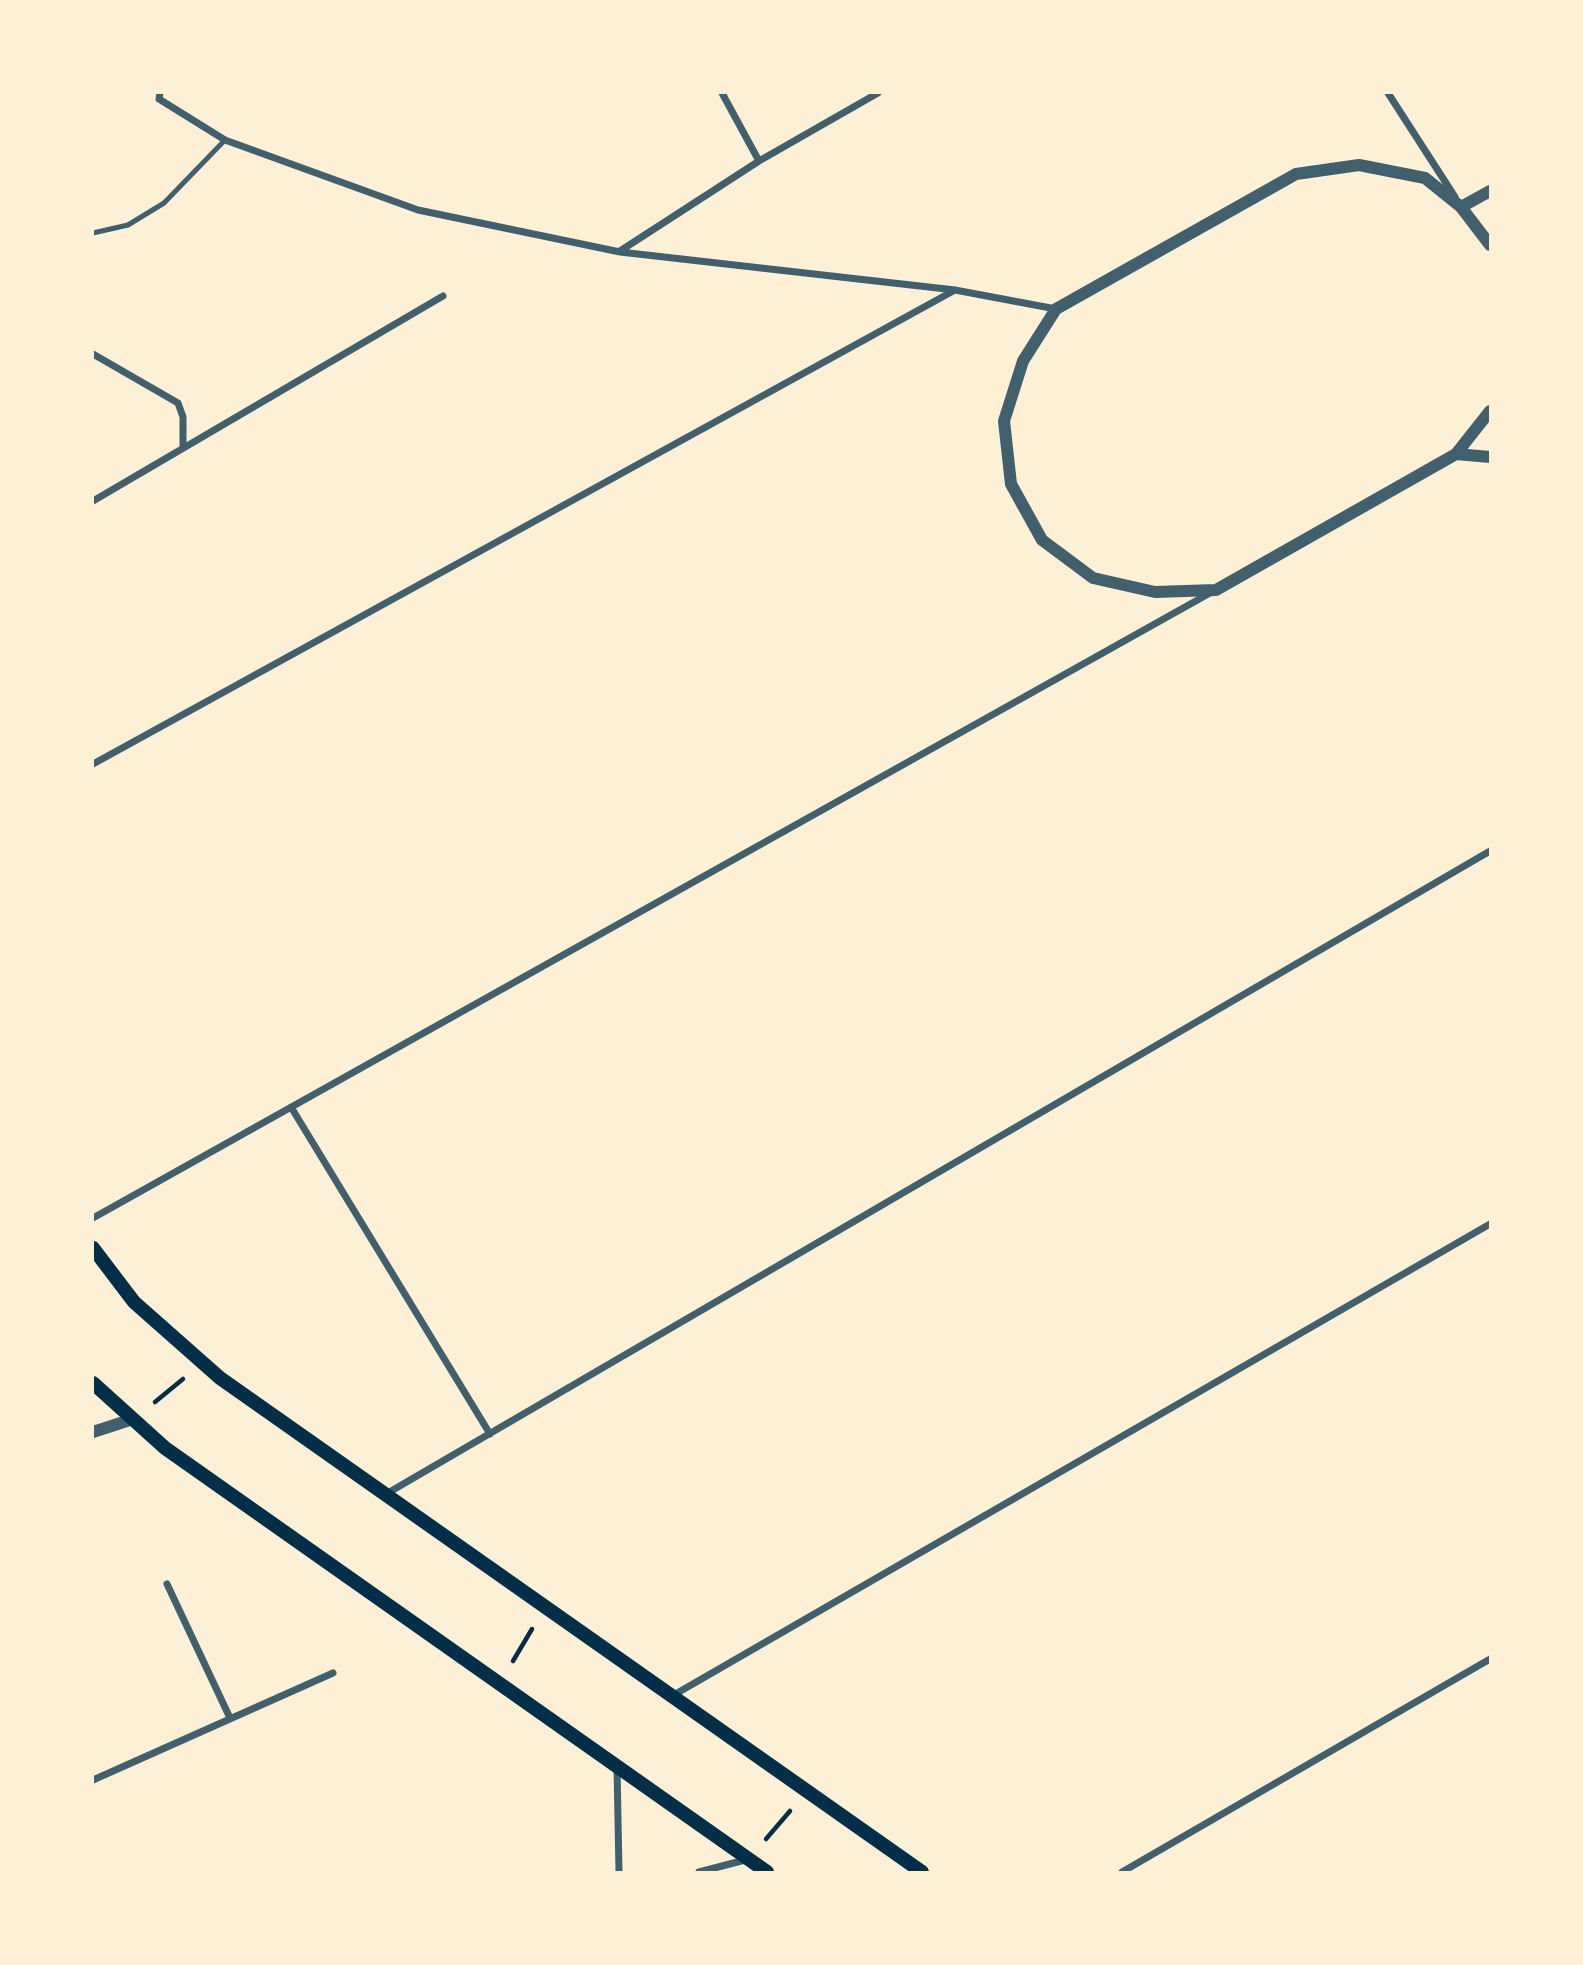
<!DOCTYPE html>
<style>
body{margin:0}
#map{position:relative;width:1583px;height:1965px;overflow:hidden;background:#fdf0d5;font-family:"Noto Serif",serif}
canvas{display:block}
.frame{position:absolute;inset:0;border:94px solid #fdf0d5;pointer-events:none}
</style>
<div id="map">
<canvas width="1583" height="1965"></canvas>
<div class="frame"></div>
</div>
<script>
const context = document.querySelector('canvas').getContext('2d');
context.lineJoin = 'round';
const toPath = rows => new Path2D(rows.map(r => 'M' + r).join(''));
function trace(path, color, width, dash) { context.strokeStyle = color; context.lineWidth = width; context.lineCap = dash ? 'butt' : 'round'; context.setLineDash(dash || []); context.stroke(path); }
const path = toPath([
 [155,1402,183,1379],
 [513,1661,532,1629],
 [766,1839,790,1811]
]);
const service = toPath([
 [93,233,128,225,164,203,225,140]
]);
const minor = toPath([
 [160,93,159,99,225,140,418,210,620,252,955,290,1056,309],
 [722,93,759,161],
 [1388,93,1455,197],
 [620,251,759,161,878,93],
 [93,354,178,403,183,417,183,448],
 [93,501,443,296],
 [93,764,955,290],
 [291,1107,490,1434],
 [93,1218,1210,593],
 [386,1494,1490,851],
 [167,1584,230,1718],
 [672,1696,1490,1224],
 [617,1767,619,1872],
 [93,1780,333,1673],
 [699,1872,749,1859],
 [1122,1872,1490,1659]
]);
const tertiary = toPath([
 [1461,207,1490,191],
 [1490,245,1461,207,1425,178,1359,165,1296,174,1056,309,1023,361,1004,421,1011,484,1042,540,1093,578,1155,592,1216,590,1456,454,1490,411],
 [1456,454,1490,457],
 [93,1432,133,1419]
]);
const secondary = toPath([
 [93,1248,134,1302,220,1378,922,1872],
 [93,1383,165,1448,767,1872]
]);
trace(path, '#003049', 4.5);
trace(service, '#3f606c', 5);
trace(minor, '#3f606c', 7);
trace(tertiary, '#3f606c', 12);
trace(secondary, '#003049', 14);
</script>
